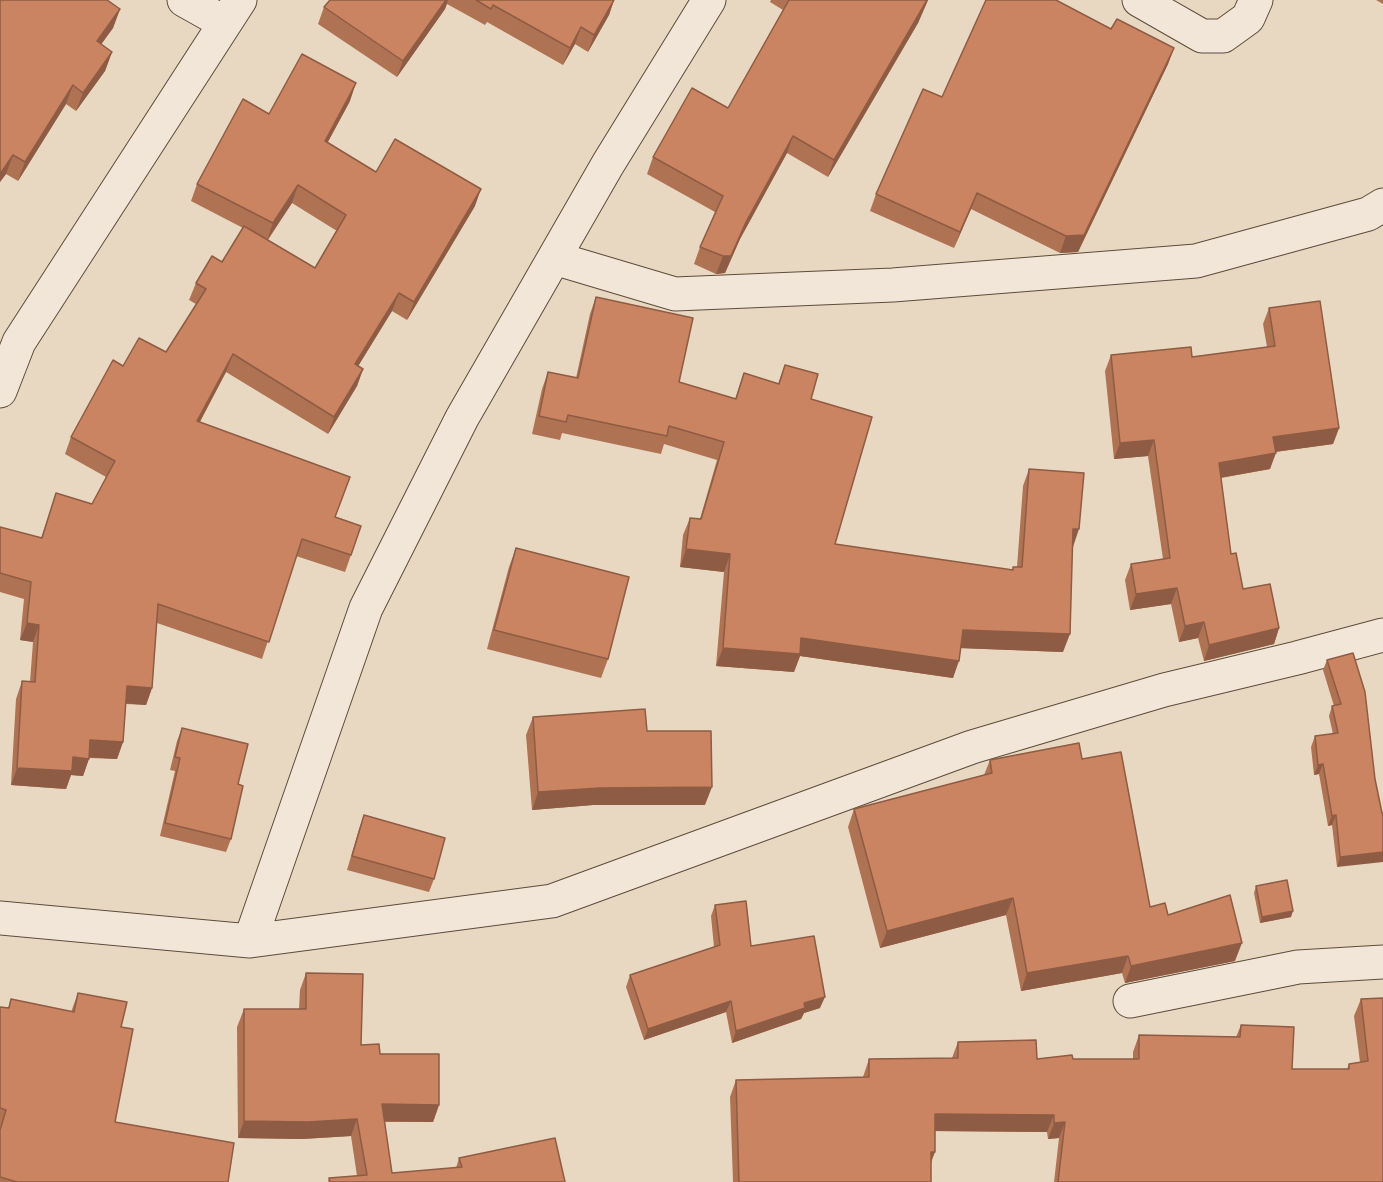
<!DOCTYPE html>
<style>
body{margin:0}
canvas{display:block;background:#e9d8c1}
</style>
<canvas width="1383" height="1182"></canvas>
<script>
const context = document.querySelector('canvas').getContext('2d');
context.lineJoin = 'round';
const toPath = rows => new Path2D(rows.map(r => 'M' + r).join(''));
function trace(path, color, width, dash) { context.strokeStyle = color; context.lineWidth = width; context.lineCap = dash ? 'butt' : 'round'; context.setLineDash(dash || []); context.stroke(path); }
function paint(path, color) { context.fillStyle = color; context.fill(path, 'evenodd'); }
const minor = toPath([
 [184,0,225,23],
 [1139,0,1202,36,1223,36,1248,18,1256,0],
 [554,258,675,294,893,285,1196,261,1368,214,1383,205],
 [0,391,19,342,240,0],
 [0,918,250,941,552,901,972,747,1164,690,1297,658,1383,635],
 [250,941,366,608,462,418,608,164,709,0],
 [1130,1001,1298,967,1383,962]
]);
const wall = toPath([
 [0,0,120,9,113,28,101,44,112,52,105,71,76,111,66,104,18,181,6,174,0,182],
 [330,0,614,0,609,15,588,52,575,44,563,65,487,22,485,25,447,4,445,9,397,77,318,24,324,7],
 [771,0,928,0,918,23,828,177,787,153,740,239,725,273,716,274,694,264,700,247,715,212,647,174,653,157,728,108,783,10,770,2],
 [1376,0,1383,0,1383,4],
 [1111,29,1174,48,1168,64,1078,252,1060,253,971,209,954,248,870,211,876,194,942,97],
 [350,101,328,142,376,172,475,206,407,320,392,311,358,366,363,369,357,386,328,434,226,372,200,422,335,517,351,555,345,572,296,556,262,659,157,623,152,688,146,705,126,704,123,742,117,759,89,758,83,776,71,775,66,789,11,785,16,699,22,681,30,682,33,642,20,640,24,599,0,592,0,527,41,538,56,493,92,504,106,477,65,454,71,437,123,366,166,352,196,304,189,300,196,283,222,262,243,228,191,201,197,184,269,114],
 [292,203,337,231,315,268,268,240],
 [596,297,679,382,735,399,744,373,778,384,785,365,811,399,835,544,1012,570,1013,567,1017,567,1023,486,1029,469,1073,547,1063,652,961,648,953,678,800,656,794,672,716,666,724,572,680,567,683,535,690,518,700,519,717,460,664,444,661,454,562,433,560,440,532,434,542,389,548,372,576,378,590,314],
 [1269,308,1339,428,1333,444,1275,452,1270,469,1221,478,1231,554,1243,589,1279,628,1274,644,1204,661,1198,638,1179,642,1171,604,1130,610,1125,580,1131,564,1163,559,1148,456,1114,459,1105,371,1111,355,1192,357,1267,347,1263,324],
 [516,548,608,659,601,678,487,649,509,567],
 [1327,660,1375,779,1337,867,1332,825,1328,826,1319,774,1314,775,1311,747,1315,736,1333,734,1329,716,1332,706,1334,706,1323,670],
 [533,717,705,805,593,805,532,810,526,735],
 [182,728,238,784,231,839,226,852,160,836,175,771,170,770,177,741],
 [1082,759,1150,907,1168,915,1235,961,1125,983,1122,973,1021,991,1006,915,880,948,848,827,854,809,984,775,990,760],
 [364,815,434,879,429,892,347,870,359,829],
 [1256,886,1291,917,1260,923,1254,893],
 [715,905,751,946,820,1008,804,1013,801,1019,732,1043,726,1012,644,1040,626,987,630,975,714,947,711,916],
 [306,973,361,1045,380,1054,439,1105,433,1122,384,1122,392,1173,456,1168,459,1158,565,1182,328,1182,329,1178,357,1176,351,1136,302,1139,238,1138,237,1027,244,1009,299,1009,300,990],
 [78,993,121,1027,115,1122,228,1182,0,1182,0,1007,8,1008,11,999,71,1012],
 [1361,999,1383,1182,1054,1182,1059,1138,1048,1139,1047,1132,935,1131,931,1164,931,1182,733,1182,730,1097,736,1080,863,1077,869,1059,952,1058,958,1042,1037,1059,1133,1059,1133,1052,1139,1035,1236,1037,1241,1025,1292,1069,1347,1069,1349,1064,1360,1062,1354,1016]
]);
const shadedWall = toPath([
 [446,0,448,0,445,9,397,77,403,61],
 [614,0,609,15,588,52,594,35],
 [927,0,928,0,925,7,918,23,828,177,834,160],
 [120,9,113,28,90,60,97,41],
 [581,27,575,44,563,65,570,48],
 [1174,48,1168,64,1078,252,1060,253,1066,236],
 [112,52,105,71,76,111,83,93],
 [356,83,350,101,319,158,325,141],
 [73,85,66,104,18,181,25,162],
 [793,136,787,153,740,239,725,273,716,274,723,256,746,222],
 [13,155,6,174,0,182,0,174],
 [298,185,292,203,267,240,273,223],
 [481,189,475,206,407,320,414,302],
 [977,193,971,209,954,248,960,232],
 [399,293,392,311,349,381,355,364],
 [233,354,226,372,191,438,197,421],
 [363,369,357,386,328,434,334,417],
 [1339,428,1333,444,1267,453,1273,437],
 [1154,440,1148,456,1114,459,1120,443],
 [1276,453,1270,469,1213,479,1219,463],
 [1073,529,1079,529,1073,547,1066,547],
 [686,549,730,554,724,572,680,567],
 [1177,588,1171,604,1130,610,1136,594],
 [1204,622,1198,638,1179,642,1185,626],
 [27,623,39,625,33,642,20,640],
 [1279,628,1274,644,1204,661,1209,645],
 [963,630,1070,634,1063,652,957,648],
 [801,638,959,661,953,678,800,656,794,672,716,666,723,648],
 [127,686,152,688,146,705,121,703],
 [90,740,123,742,117,759,84,757],
 [73,757,89,759,83,776,71,775,66,789,11,785,17,768],
 [1323,764,1319,774,1314,775,1318,765],
 [712,787,705,805,593,805,532,810,538,792,600,788],
 [1336,815,1332,825,1328,826,1332,816],
 [1383,852,1383,862,1337,867,1340,857],
 [1013,898,1006,915,880,948,887,931],
 [1293,911,1291,917,1260,923,1262,917],
 [1242,943,1235,961,1125,983,1131,966],
 [1128,956,1122,973,1021,991,1027,973],
 [825,997,820,1008,804,1013,801,1019,732,1043,736,1031,804,1003],
 [731,1001,726,1012,644,1040,648,1029],
 [382,1104,439,1105,433,1122,375,1121],
 [935,1114,1054,1115,1047,1132,929,1131],
 [357,1119,351,1136,302,1139,238,1138,244,1121],
 [1065,1122,1059,1138,1048,1139,1054,1123],
 [931,1152,935,1152,929,1168]
]);
const building = toPath([
 [0,0,107,0,120,9,97,41,112,52,83,93,73,85,25,162,13,155,0,174,0,0],
 [330,0,446,0,403,61,324,7,330,0],
 [476,0,614,0,594,35,581,27,570,48,493,5,491,9,476,0],
 [789,0,927,0,834,160,793,136,746,222,731,256,723,256,700,247,723,196,653,157,692,88,728,108,789,0],
 [986,0,1056,0,1111,29,1117,19,1174,48,1084,235,1066,236,977,193,960,232,876,194,923,89,942,97,986,0],
 [302,54,356,83,325,141,376,172,395,139,481,189,414,302,399,293,355,364,363,369,334,417,233,354,197,421,350,477,335,517,361,526,351,555,302,539,269,642,158,604,152,688,127,686,123,742,90,740,89,759,73,757,72,771,17,768,22,681,35,682,39,625,27,623,31,582,0,573,0,527,42,538,56,493,92,504,115,461,71,437,113,360,123,366,139,338,166,352,206,289,196,283,212,256,222,262,244,226,315,268,346,215,298,185,273,223,197,184,243,99,269,114,302,54],
 [596,297,693,318,679,382,736,399,744,373,779,384,785,365,818,374,811,399,872,417,835,544,1013,570,1013,567,1022,567,1029,469,1084,473,1079,529,1073,529,1070,634,963,630,959,661,801,638,800,654,723,648,730,554,686,549,690,518,701,519,724,442,669,426,667,436,568,415,566,422,539,416,548,372,578,378,596,297],
 [1320,301,1339,428,1273,437,1276,453,1219,463,1231,554,1236,553,1243,589,1270,584,1279,628,1209,645,1204,622,1185,626,1177,588,1136,594,1131,564,1170,558,1154,440,1120,443,1111,355,1191,347,1192,357,1275,346,1269,308,1320,301],
 [516,548,629,577,608,659,494,630,516,548],
 [1353,653,1365,692,1375,779,1382,813,1383,813,1383,852,1340,857,1336,815,1332,816,1323,764,1318,765,1315,736,1338,733,1332,706,1341,704,1327,660,1353,653],
 [645,709,647,731,711,731,712,787,600,788,538,792,533,717,645,709],
 [182,728,248,744,238,784,243,786,231,839,165,823,180,758,175,757,182,728],
 [1079,743,1082,759,1121,752,1150,907,1165,903,1168,915,1230,895,1242,943,1131,966,1128,956,1027,973,1013,898,887,931,854,809,992,773,990,760,1079,743],
 [364,815,445,838,434,879,352,856,364,815],
 [1287,880,1293,911,1262,917,1256,886,1287,880],
 [746,901,751,946,814,936,825,997,804,1003,805,1008,736,1031,731,1001,648,1029,630,975,720,945,715,905,746,901],
 [306,973,363,974,361,1045,379,1044,380,1054,439,1054,439,1105,382,1104,392,1173,462,1167,459,1158,555,1138,565,1182,330,1182,329,1178,367,1175,357,1119,308,1122,244,1121,244,1009,306,1009,306,973],
 [78,993,127,1002,121,1027,133,1029,115,1122,234,1143,228,1182,17,1182,0,1177,0,1130,6,1110,0,1108,0,1007,9,1008,11,999,74,1012,78,993],
 [1383,998,1383,1182,1058,1182,1065,1122,1054,1123,1054,1115,935,1114,935,1152,931,1152,931,1182,739,1182,736,1080,869,1077,869,1059,958,1058,958,1042,1036,1040,1037,1059,1072,1055,1073,1059,1139,1059,1139,1035,1240,1037,1241,1025,1294,1027,1292,1069,1349,1069,1349,1064,1368,1061,1361,999,1383,998]
]);
trace(minor, '#5c4c3a', 35);
trace(minor, '#f1e6d7', 33);
paint(wall, '#af7253');
paint(shadedWall, '#8e5c44');
paint(building, '#cb8461');
trace(building, '#8e5c44', 1.5);
</script>
